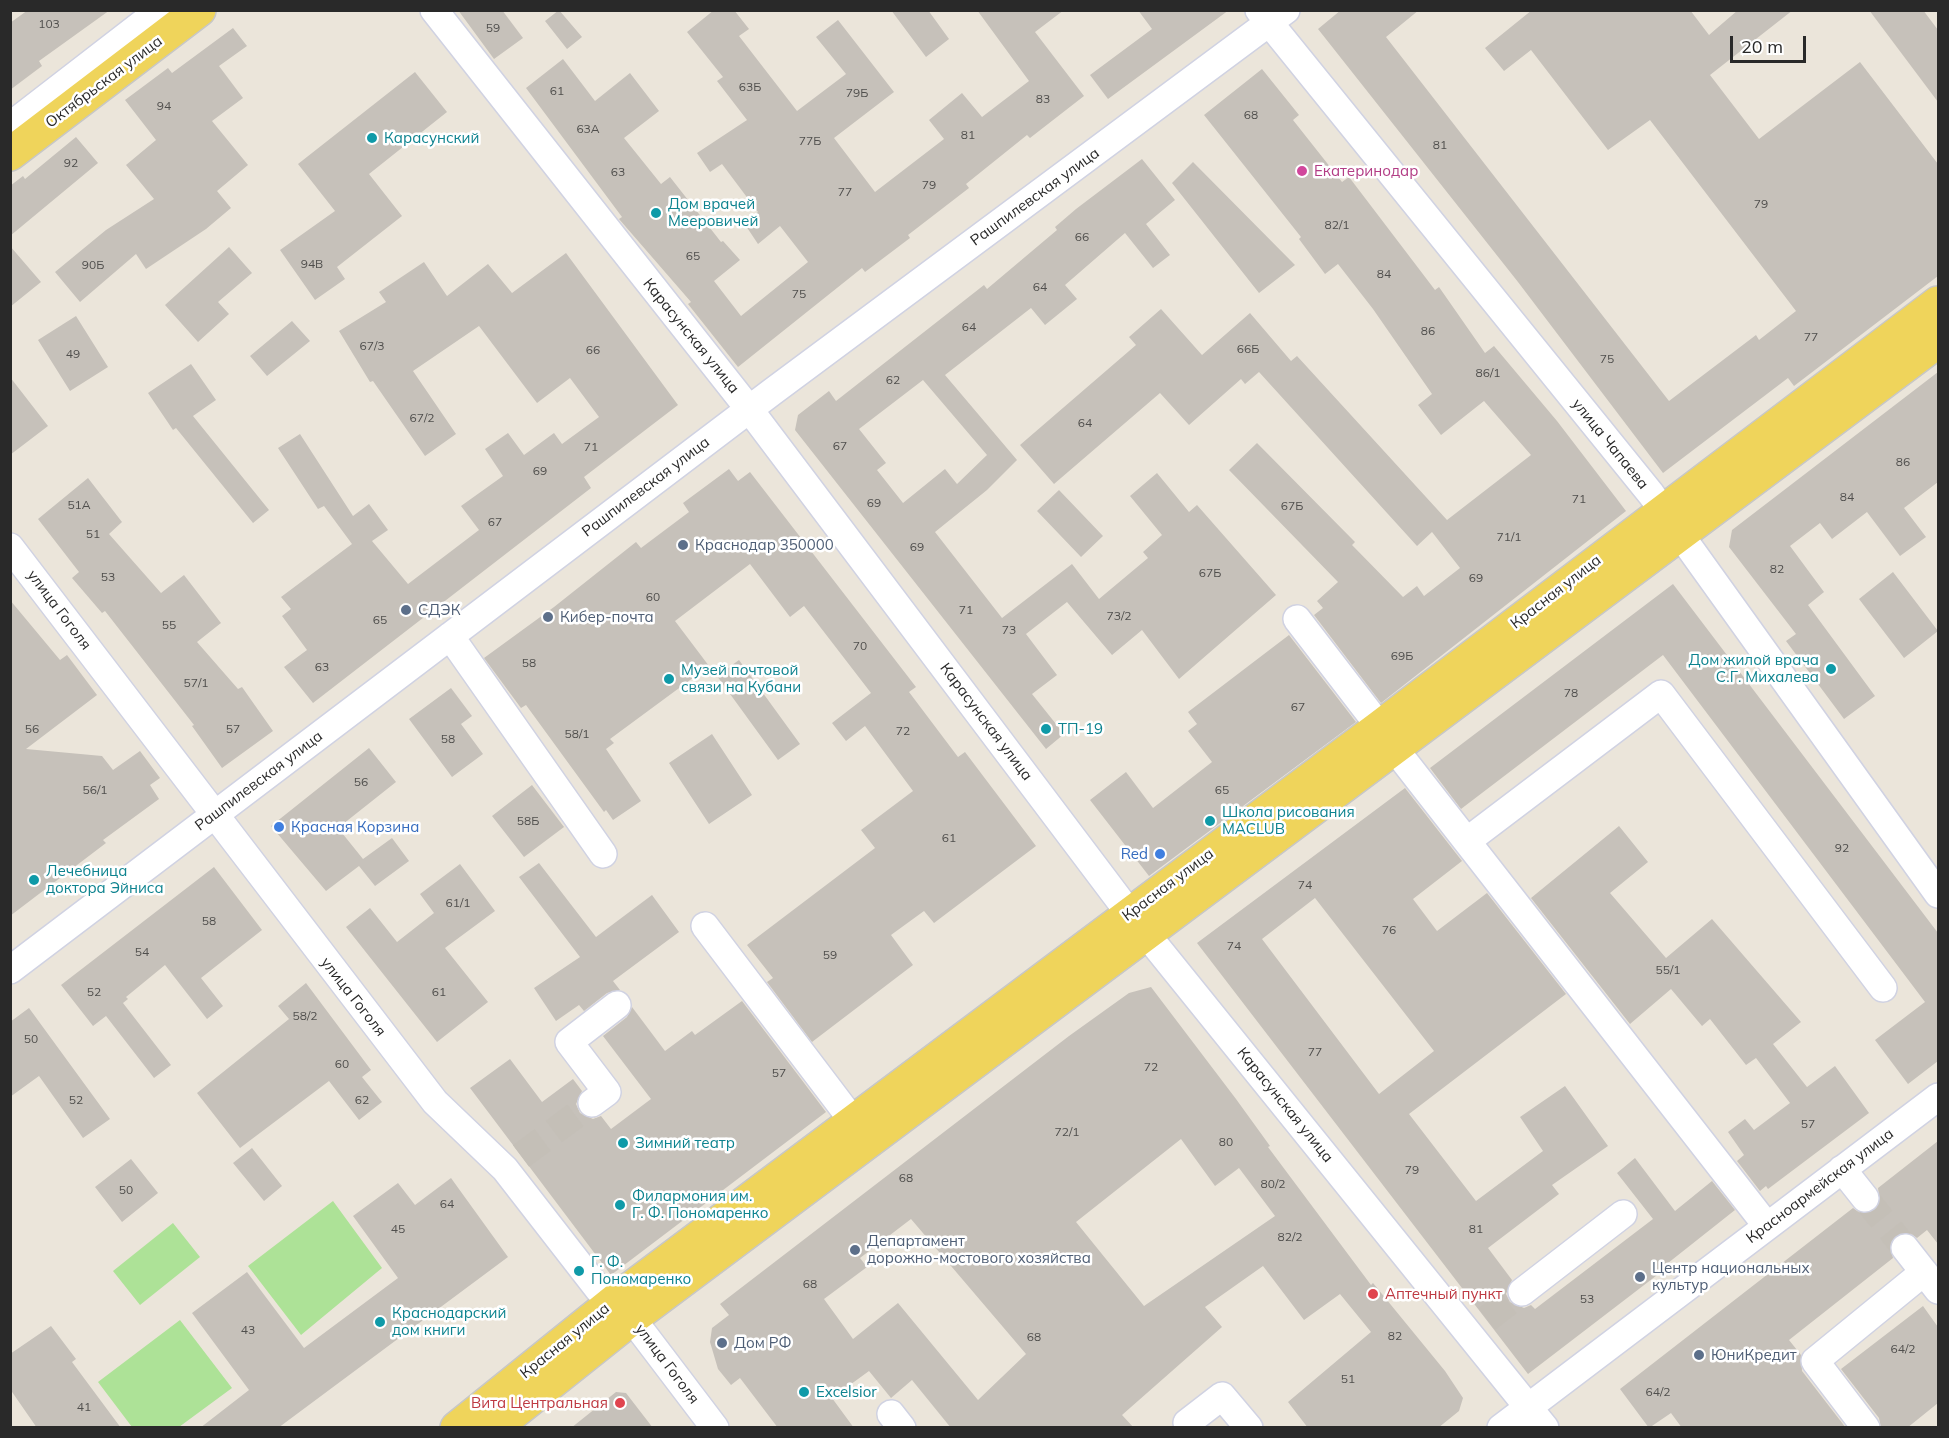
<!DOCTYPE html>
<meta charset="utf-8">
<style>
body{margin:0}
#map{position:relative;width:1949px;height:1438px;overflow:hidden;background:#ebe5da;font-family:Mulish,sans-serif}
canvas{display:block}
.frame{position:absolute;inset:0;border:12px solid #292929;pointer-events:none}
.scale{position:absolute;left:1730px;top:36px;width:76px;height:27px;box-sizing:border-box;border:3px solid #292929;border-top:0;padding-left:8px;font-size:18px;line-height:21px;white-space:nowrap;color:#292929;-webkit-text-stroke:4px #fff;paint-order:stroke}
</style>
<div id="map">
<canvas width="1949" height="1438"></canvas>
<div class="frame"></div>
<div class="scale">20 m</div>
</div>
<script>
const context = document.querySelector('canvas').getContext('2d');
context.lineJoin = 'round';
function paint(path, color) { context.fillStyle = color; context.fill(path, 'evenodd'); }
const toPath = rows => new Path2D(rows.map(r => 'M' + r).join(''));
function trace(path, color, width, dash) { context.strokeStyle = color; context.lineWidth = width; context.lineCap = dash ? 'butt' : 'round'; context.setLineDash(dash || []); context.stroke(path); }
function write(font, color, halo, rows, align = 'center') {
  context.font = font + ' Mulish,sans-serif'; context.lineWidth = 5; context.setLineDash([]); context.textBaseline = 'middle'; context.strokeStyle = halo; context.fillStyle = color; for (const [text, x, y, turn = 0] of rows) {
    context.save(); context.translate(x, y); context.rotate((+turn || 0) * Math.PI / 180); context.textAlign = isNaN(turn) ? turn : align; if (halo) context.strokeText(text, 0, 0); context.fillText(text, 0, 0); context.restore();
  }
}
const green = toPath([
 [333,1201,382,1268,301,1335,248,1266],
 [173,1223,200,1257,140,1305,113,1271],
 [180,1320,232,1388,179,1427,132,1427,98,1382]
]);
const building = toPath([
 [28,10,110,10,39,61,42,66,10,90,10,23],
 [458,10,502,10,523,38,494,59],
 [559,10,582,37,567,49,545,21],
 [714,10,734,10,749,29,739,36,797,111,846,74,816,37,838,20,894,92,834,138,875,192,944,139,929,120,962,93,982,117,1029,81,977,10,1064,10,1035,32,1084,96,1030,138,1027,135,966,184,969,188,908,235,910,238,865,272,862,268,738,367,688,304,691,302,619,219,622,217,526,88,563,59,595,101,630,73,659,111,624,138,661,184,670,177,721,242,723,241,740,260,714,281,741,316,808,262,780,226,758,244,744,223,758,212,722,164,710,172,697,153,747,120,717,81,723,77,687,32],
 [891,10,928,10,949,39,926,57],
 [1138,10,1229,10,1108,99,1090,75,1152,29],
 [1341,10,1419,10,1386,37,1669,401,1756,335,1759,340,1796,311,1650,120,1608,150,1531,50,1504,71,1485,48,1532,10,1690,10,1709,35,1738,10,1793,10,1710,75,1759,139,1860,62,1938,164,1938,276,1794,386,1788,378,1663,473,1518,282,1318,29],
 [1869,10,1923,10,1938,30,1938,102],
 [233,28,247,46,219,66,243,98,212,121,248,165,217,191,231,208,206,229,146,269,136,254,80,302,55,272,106,230,154,199,126,165,156,140,125,100,168,68,172,73],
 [1262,69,1299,115,1293,120,1342,182,1349,177,1435,290,1439,287,1485,353,1494,346,1557,421,1626,511,1381,703,1314,615,1323,608,1317,601,1338,582,1229,470,1257,443,1355,542,1352,545,1403,597,1417,586,1424,596,1460,568,1432,532,1417,546,1259,372,1245,384,1241,379,1189,425,1160,393,1054,484,1020,445,1136,345,1129,337,1161,309,1202,355,1250,313,1291,361,1297,356,1447,520,1531,455,1484,401,1441,435,1418,405,1432,394,1373,309,1338,264,1325,274,1299,239,1301,237,1204,115],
 [415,72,447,112,369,174,402,216,337,267,345,279,315,300,280,250,335,211,298,164],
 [76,137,98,163,10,236,10,186,23,176,25,179],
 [1142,159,1175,200,1146,224,1170,255,1153,268,1125,233,1065,285,1077,299,1045,325,1031,308,945,375,1017,460,987,490,935,532,1002,618,1072,564,1099,599,1148,558,1143,552,1162,535,1130,496,1157,473,1189,512,1197,505,1276,595,1179,679,1142,630,1112,655,1067,602,1026,634,1057,675,1032,694,1064,734,1046,749,795,430,798,415,829,391,836,401,984,285,987,289,1057,230,1055,227,1076,209],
 [923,380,987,455,957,484,945,469,903,503,877,470,886,463,859,429],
 [1193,162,1295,265,1259,293,1172,183],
 [10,246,41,282,10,307],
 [229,247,252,273,218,302,229,314,198,342,165,305],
 [566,253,678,405,584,477,591,488,313,703,284,667,307,650,282,616,291,609,281,597,352,544,324,506,318,509,278,448,300,434,353,516,369,504,388,530,372,541,408,584,479,530,461,506,503,476,485,449,508,433,524,455,554,433,562,444,599,417,570,378,537,403,479,326,413,371,456,434,425,456,373,381,370,382,339,331,386,302,379,292,424,262,447,296,488,264,512,293],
 [76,316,108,367,70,391,38,340],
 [292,321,310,341,267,376,250,356],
 [191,364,216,400,193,416,269,510,253,523,176,428,173,430,148,393],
 [1938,372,1938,482,1904,508,1926,537,1900,556,1867,512,1832,539,1820,523,1790,546,1824,592,1808,605,1875,696,1844,719,1786,641,1796,634,1729,547,1732,530],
 [10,377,48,426,10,455],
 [729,469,738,481,750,472,916,687,909,692,958,757,965,752,1036,846,934,923,924,911,891,935,913,965,812,1042,767,982,773,978,747,945,875,848,861,830,913,791,865,726,846,741,832,723,871,693,804,606,790,617,750,564,675,621,709,666,610,739,614,743,606,749,641,801,613,820,606,810,604,812,526,705,521,708,484,658,554,607,636,542,641,548,689,512,683,503],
 [88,478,122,522,109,534,161,593,184,575,221,623,197,642,238,689,242,687,273,731,222,768,192,726,194,725,105,611,102,613,72,578,79,572,38,519],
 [1059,490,1103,536,1081,557,1037,511],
 [1893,572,1938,631,1904,658,1859,599],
 [1673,584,1938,933,1938,1061,1908,1084,1875,1040,1925,1002,1663,655,1461,809,1430,768],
 [10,600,60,660,67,655,97,695,26,749,102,756,113,770,140,751,160,778,150,785,159,799,103,840,106,843,10,916],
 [1289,635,1356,722,1149,876,1090,800,1126,772,1153,808,1212,762,1188,731,1197,724,1188,712],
 [739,660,800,744,778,760,717,676],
 [451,688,472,716,461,724,483,754,452,777,409,719],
 [712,734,752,795,709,824,669,763],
 [369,748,396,782,338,828,363,859,392,838,409,861,375,886,359,866,326,891,271,826],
 [532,785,564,827,524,857,492,816],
 [1405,788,1462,861,1413,899,1437,931,1487,893,1566,994,1409,1114,1476,1201,1543,1151,1520,1117,1565,1086,1608,1146,1552,1185,1559,1194,1488,1248,1512,1280,1506,1294,1510,1302,1524,1308,1531,1305,1535,1309,1653,1219,1617,1173,1635,1158,1675,1211,1712,1181,1735,1210,1663,1267,1665,1269,1528,1374,1197,943],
 [1315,898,1434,1051,1379,1094,1262,939],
 [1619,826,1648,862,1610,893,1666,958,1712,919,1801,1022,1773,1044,1807,1087,1835,1066,1869,1113,1768,1189,1766,1186,1760,1191,1737,1161,1744,1155,1728,1132,1745,1119,1754,1130,1790,1103,1756,1058,1746,1065,1710,1019,1702,1026,1671,989,1630,1024,1531,898],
 [539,863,596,937,652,895,679,932,613,981,620,990,607,993,584,1011,579,1005,556,1021,534,988,580,957,519,877],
 [460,864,495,911,445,948,488,1002,437,1042,346,927,370,908,397,942,434,913,420,894],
 [214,867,262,930,201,978,223,1006,207,1019,165,965,126,997,128,999,123,1003,171,1065,154,1078,106,1016,93,1026,61,985],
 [306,983,371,1070,362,1077,382,1102,359,1120,329,1081,240,1148,197,1093,289,1019,278,1006],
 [1151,987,1236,1099,1270,1146,1268,1147,1371,1285,1373,1283,1445,1371,1463,1398,1459,1411,1438,1428,1308,1428,1288,1402,1371,1332,1340,1294,1304,1320,1263,1266,1205,1307,1222,1327,1122,1415,1134,1428,951,1428,912,1380,891,1398,869,1371,832,1398,854,1428,778,1428,740,1378,731,1385,718,1369,710,1342,712,1328,729,1315,720,1304,1069,1036,1129,993],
 [1181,1139,1215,1186,1239,1168,1275,1216,1144,1306,1076,1222],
 [911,1219,1026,1354,978,1400,898,1303,853,1339,824,1299,867,1267,860,1258],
 [742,1001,826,1112,611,1275,470,1088,510,1059,542,1102,573,1079,582,1091,576,1104,580,1113,593,1119,601,1116,611,1129,651,1099,603,1036,627,1017,632,1007,665,1051,692,1031,695,1035],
 [29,1008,110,1119,83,1138,39,1076,10,1097,10,1022],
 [1938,1141,1938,1244,1927,1230,1917,1238,1910,1233,1896,1235,1890,1243,1893,1258,1789,1340,1801,1355,1802,1371,1846,1428,1682,1428,1671,1413,1649,1428,1620,1389,1853,1208,1860,1213,1874,1211,1880,1203,1878,1188],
 [252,1148,282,1186,264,1201,233,1163],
 [131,1159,158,1193,122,1222,95,1187],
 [451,1178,508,1257,278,1428,200,1428,249,1390,192,1313,247,1272,304,1348,398,1278,353,1216,398,1183,415,1205],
 [1923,1306,1938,1327,1938,1403,1907,1428,1881,1428,1879,1418,1841,1369],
 [51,1326,76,1359,72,1362,121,1428,37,1428,10,1389,10,1354],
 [616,1392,626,1393,653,1428,571,1428]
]);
const minorTunnel = toPath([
 [521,1156,592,1103],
 [1865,1198,1905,1248],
 [1487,1319,1522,1292]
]);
const minor = toPath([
 [434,10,749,409,1130,914,1545,1428],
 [1259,10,1651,494,1938,894],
 [10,126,160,10],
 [10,547,435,1102,505,1169,599,1290,617,1299,715,1428],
 [1297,619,1380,727],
 [450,636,603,854],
 [1394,748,1767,1226],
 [1467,841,1661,694,1883,988],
 [705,926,853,1121],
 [10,970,772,392,1286,10],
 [592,1103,607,1092,569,1042,617,1005],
 [1842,1169,1865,1198],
 [1905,1248,1938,1290],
 [1522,1292,1623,1214],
 [891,1414,902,1428],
 [1187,1423,1222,1396,1249,1428],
 [1501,1428,1938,1097],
 [1866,1428,1815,1361,1924,1272]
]);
const major = toPath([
 [10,154,199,10],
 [457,1428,617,1299,1380,727,1938,303],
 [494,1428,632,1318,1938,341]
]);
const markers = [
 [372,138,6,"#0f9aa8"],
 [1302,171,6,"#d1479c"],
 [656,213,6,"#0f9aa8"],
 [683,545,6,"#5c6f8a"],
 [406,610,6,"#5c6f8a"],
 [548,617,6,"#5c6f8a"],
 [1831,669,6,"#0f9aa8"],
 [669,679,6,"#0f9aa8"],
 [1046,729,6,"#0f9aa8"],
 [1210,821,6,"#0f9aa8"],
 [279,827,6,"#3f7fe0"],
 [1160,854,6,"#3f7fe0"],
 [34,880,6,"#0f9aa8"],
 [623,1143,6,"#0f9aa8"],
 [620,1205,6,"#0f9aa8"],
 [855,1250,6,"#5c6f8a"],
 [579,1271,6,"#0f9aa8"],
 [1640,1277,6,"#5c6f8a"],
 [1373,1294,6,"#e0444e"],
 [380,1322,6,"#0f9aa8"],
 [722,1343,6,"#5c6f8a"],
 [1699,1355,6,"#5c6f8a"],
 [804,1392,6,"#0f9aa8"],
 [620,1403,6,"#e0444e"]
];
const numberNames = [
 ["103",49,24],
 ["59",493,28],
 ["63Б",750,87],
 ["61",557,91],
 ["79Б",857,93],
 ["83",1043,99],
 ["94",164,106],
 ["68",1251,115],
 ["63А",588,129],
 ["81",968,135],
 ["77Б",810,141],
 ["81",1440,145],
 ["92",71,163],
 ["63",618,172],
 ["79",929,185],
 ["77",845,192],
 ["79",1761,204],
 ["82/1",1337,225],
 ["66",1082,237],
 ["65",693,256],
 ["94В",312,264],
 ["90Б",93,265],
 ["84",1384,274],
 ["64",1040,287],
 ["75",799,294],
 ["64",969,327],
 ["86",1428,331],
 ["77",1811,337],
 ["67/3",372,346],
 ["66Б",1248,349],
 ["66",593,350],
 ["49",73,354],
 ["75",1607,359],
 ["86/1",1488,373],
 ["62",893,380],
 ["67/2",422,418],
 ["64",1085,423],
 ["67",840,446],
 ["71",591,447],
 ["86",1903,462],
 ["69",540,471],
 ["84",1847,497],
 ["71",1579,499],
 ["69",874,503],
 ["51А",79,505],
 ["67Б",1292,506],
 ["67",495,522],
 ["51",93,534],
 ["71/1",1509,537],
 ["69",917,547],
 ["82",1777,569],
 ["67Б",1210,573],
 ["53",108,577],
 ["69",1476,578],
 ["60",653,597],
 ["71",966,610],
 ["73/2",1119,616],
 ["65",380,620],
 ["55",169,625],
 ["73",1009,630],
 ["70",860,646],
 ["69Б",1402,656],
 ["58",529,663],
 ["63",322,667],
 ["57/1",196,683],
 ["78",1571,693],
 ["67",1298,707],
 ["56",32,729],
 ["57",233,729],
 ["72",903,731],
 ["58/1",577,734],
 ["58",448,739],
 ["56",361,782],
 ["56/1",95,790],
 ["65",1222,790],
 ["58Б",528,821],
 ["61",949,838],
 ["92",1842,848],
 ["74",1305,885],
 ["61/1",458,903],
 ["58",209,921],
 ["76",1389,930],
 ["74",1234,946],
 ["54",142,952],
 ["59",830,955],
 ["55/1",1668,970],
 ["52",94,992],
 ["61",439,992],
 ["58/2",305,1016],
 ["50",31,1039],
 ["77",1315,1052],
 ["60",342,1064],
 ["72",1151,1067],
 ["57",779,1073],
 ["52",76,1100],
 ["62",362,1100],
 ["57",1808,1124],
 ["72/1",1067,1132],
 ["80",1226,1142],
 ["79",1412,1170],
 ["68",906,1178],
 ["80/2",1273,1184],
 ["50",126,1190],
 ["64",447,1204],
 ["45",398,1229],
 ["81",1476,1229],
 ["82/2",1290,1237],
 ["68",810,1284],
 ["53",1587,1299],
 ["43",248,1330],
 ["82",1395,1336],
 ["68",1034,1337],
 ["64/2",1903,1349],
 ["51",1348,1379],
 ["64/2",1658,1392],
 ["41",84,1407]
];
const streetNames = [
 ["Октябрьская улица",104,82,-37],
 ["Рашпилевская улица",1035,197,-36],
 ["Карасунская улица",691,336,51],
 ["улица Чапаева",1610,444,51],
 ["Рашпилевская улица",646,487,-37],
 ["Красная улица",1556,592,-38],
 ["улица Гоголя",59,610,53],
 ["Карасунская улица",986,722,53],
 ["Рашпилевская улица",259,781,-37],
 ["Красная улица",1168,885,-37],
 ["улица Гоголя",353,997,52],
 ["Карасунская улица",1285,1105,51],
 ["Красноармейская улица",1820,1186,-37],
 ["Красная улица",565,1341,-39],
 ["улица Гоголя",667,1364,53]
];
const cultureNames = [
 ["Карасунский",384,138],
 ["Дом врачей",668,204],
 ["Мееровичей",668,221],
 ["Дом жилой врача",1819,660,"right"],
 ["С.Г. Михалева",1819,677,"right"],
 ["Музей почтовой",681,670],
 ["связи на Кубани",681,687],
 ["ТП-19",1058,729],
 ["Школа рисования",1222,812],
 ["MACLUB",1222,829],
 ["Лечебница",46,871],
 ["доктора Эйниса",46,888],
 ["Зимний театр",635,1143],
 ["Филармония им.",632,1196],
 ["Г. Ф. Пономаренко",632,1213],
 ["Г. Ф.",591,1262],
 ["Пономаренко",591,1279],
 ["Краснодарский",392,1313],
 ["дом книги",392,1330],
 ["Excelsior",816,1392]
];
const hotelNames = [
 ["Екатеринодар",1314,171]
];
const serviceNames = [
 ["Краснодар 350000",695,545],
 ["СДЭК",418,610],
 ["Кибер-почта",560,617],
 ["Департамент",867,1241],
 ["дорожно-мостового хозяйства",867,1258],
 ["Центр национальных",1652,1268],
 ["культур",1652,1285],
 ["Дом РФ",734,1343],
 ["ЮниКредит",1711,1355]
];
const shopNames = [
 ["Красная Корзина",291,827],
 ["Red",1148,854,"right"]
];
const healthNames = [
 ["Аптечный пункт",1385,1294],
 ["Вита Центральная",608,1403,"right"]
];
paint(green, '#ade297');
paint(building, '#c6c1ba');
trace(minorTunnel, '#c4bfb7', 27, [27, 14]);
trace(minor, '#d0d2e2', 30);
trace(major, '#c7c7c7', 36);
trace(minor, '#fff', 27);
trace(major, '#efd45b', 33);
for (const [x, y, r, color] of markers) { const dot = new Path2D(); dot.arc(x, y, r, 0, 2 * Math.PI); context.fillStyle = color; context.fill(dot); trace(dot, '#fff', 2); }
write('12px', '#504f4d', null, numberNames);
write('15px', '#292929', '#fff', streetNames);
write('15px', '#0d838f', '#fff', cultureNames, 'left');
write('15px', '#b23c85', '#fff', hotelNames, 'left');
write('15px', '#4e5e75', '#fff', serviceNames, 'left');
write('15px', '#366cbe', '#fff', shopNames, 'left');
write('15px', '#be3a42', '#fff', healthNames, 'left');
</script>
